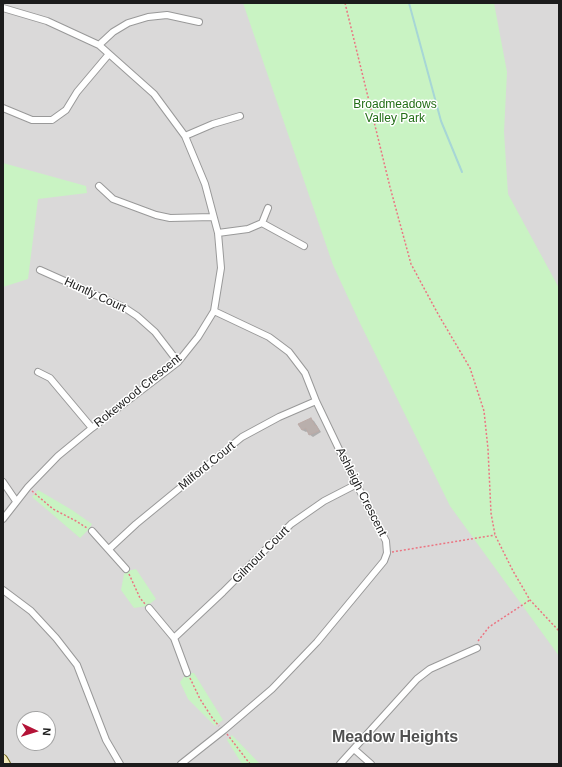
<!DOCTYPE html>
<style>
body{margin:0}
#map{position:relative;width:562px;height:767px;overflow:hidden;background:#ece7e3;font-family:Arial,sans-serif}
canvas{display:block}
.frame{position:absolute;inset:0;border:4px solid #1c1c1c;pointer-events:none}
.north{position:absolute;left:16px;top:711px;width:40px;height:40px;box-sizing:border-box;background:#fff;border:1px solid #a4a4a4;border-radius:50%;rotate:94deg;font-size:11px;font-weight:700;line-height:16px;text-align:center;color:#1c1c1c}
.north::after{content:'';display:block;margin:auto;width:14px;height:18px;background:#b41337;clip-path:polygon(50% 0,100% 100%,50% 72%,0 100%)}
</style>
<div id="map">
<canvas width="562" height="767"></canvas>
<div class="frame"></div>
<div class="north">N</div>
</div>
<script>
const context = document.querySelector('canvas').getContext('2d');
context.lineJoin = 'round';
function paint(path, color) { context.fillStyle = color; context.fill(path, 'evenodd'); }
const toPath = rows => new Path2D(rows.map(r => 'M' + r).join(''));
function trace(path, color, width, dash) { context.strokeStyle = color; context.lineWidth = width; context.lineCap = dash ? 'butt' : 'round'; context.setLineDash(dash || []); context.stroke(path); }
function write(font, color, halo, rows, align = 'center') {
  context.font = font + ' Arial,sans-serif'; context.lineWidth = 3; context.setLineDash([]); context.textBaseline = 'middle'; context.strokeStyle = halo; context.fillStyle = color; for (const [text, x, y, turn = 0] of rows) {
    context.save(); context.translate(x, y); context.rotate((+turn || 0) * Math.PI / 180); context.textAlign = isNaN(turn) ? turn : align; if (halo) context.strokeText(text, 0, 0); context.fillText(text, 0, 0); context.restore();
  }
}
const residential = toPath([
 [3,3,559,3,559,764,3,764],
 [24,719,48,719,48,743,24,743]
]);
const park = toPath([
 [243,3,494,3,507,72,504,132,508,194,559,288,559,656,450,506,358,319,333,265],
 [3,163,86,186,87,193,38,199,28,279,3,287],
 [38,490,72,510,92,524,89,529,80,538,32,497],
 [136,569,156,599,147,606,134,608,121,590,124,574,127,571],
 [187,673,194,673,223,720,215,726,188,699,180,682],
 [232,735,259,763,260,764,242,764,227,740]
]);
const shadow = toPath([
 [311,419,314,421,321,432,313,437,310,435,308,431,306,432,302,430]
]);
const stream = toPath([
 [409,3,441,121,462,172]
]);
const building = toPath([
 [311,418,315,426,316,425,319,431,309,435,306,428,302,430,298,424,311,418]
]);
const path = toPath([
 [345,3,390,187,411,264,438,314,470,368,484,411,488,449,491,513,495,535,513,571,530,600,559,631],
 [32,491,53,509,76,521,87,528],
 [392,552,495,535],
 [129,574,140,598,145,604],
 [478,641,489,627,530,600],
 [190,678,200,699,213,719,219,726],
 [227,734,250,764]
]);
const street = toPath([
 [3,8,47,21,99,45,154,94,185,136,205,184,218,233,221,268,214,311,198,337,178,362,92,428,58,456,28,487,3,519],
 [99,45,113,32,128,23,148,17,167,15,199,22],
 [3,108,32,120,52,120,66,110,77,92,109,54],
 [185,136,213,124,240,116],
 [99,186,113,199,156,215,170,218,213,217],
 [268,208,262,223,304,246],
 [218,233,248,229,262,223],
 [40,270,125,308,137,316,155,332,178,362],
 [38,372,50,378,92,428],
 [3,482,16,501],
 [92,531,126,569],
 [109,549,136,524,242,437,279,417,316,401],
 [3,590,31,611,56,638,77,665,106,740,120,764],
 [149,608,174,638,187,673],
 [174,638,223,592,291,524,324,501,357,484],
 [354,749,371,764],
 [181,764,224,730,272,689,317,642,384,561,387,553,386,541,348,468,316,401,305,373,289,352,269,337,214,311],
 [340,764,417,679,430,669,477,648]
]);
const secondary = toPath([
 [3,759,6,764]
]);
const parkNames = [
 ["Broadmeadows",395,105],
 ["Valley Park",395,119]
];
const streetNames = [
 ["Huntly Court",95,295,25],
 ["Rokewood Crescent",138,391,-39],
 ["Milford Court",207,466,-39],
 ["Ashleigh Crescent",361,492,63],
 ["Gilmour Court",261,555,-45]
];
const districtNames = [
 ["Meadow Heights",395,738]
];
paint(residential, '#dad9d9');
paint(park, '#c9f3c3');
paint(shadow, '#0003');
trace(stream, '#a7d6d6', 2);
paint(building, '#b9afac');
trace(building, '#bcaba7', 1);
trace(street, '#999', 8);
trace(secondary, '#675d0f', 10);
trace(path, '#eb7582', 1.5, [2, 2]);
trace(street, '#fff', 6);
trace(secondary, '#f2e9ba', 8);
write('12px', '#226e16', '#fff', parkNames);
write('12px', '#1c1c1c', '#fff', streetNames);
write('bold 16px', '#4f4f4f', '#fff', districtNames);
</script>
